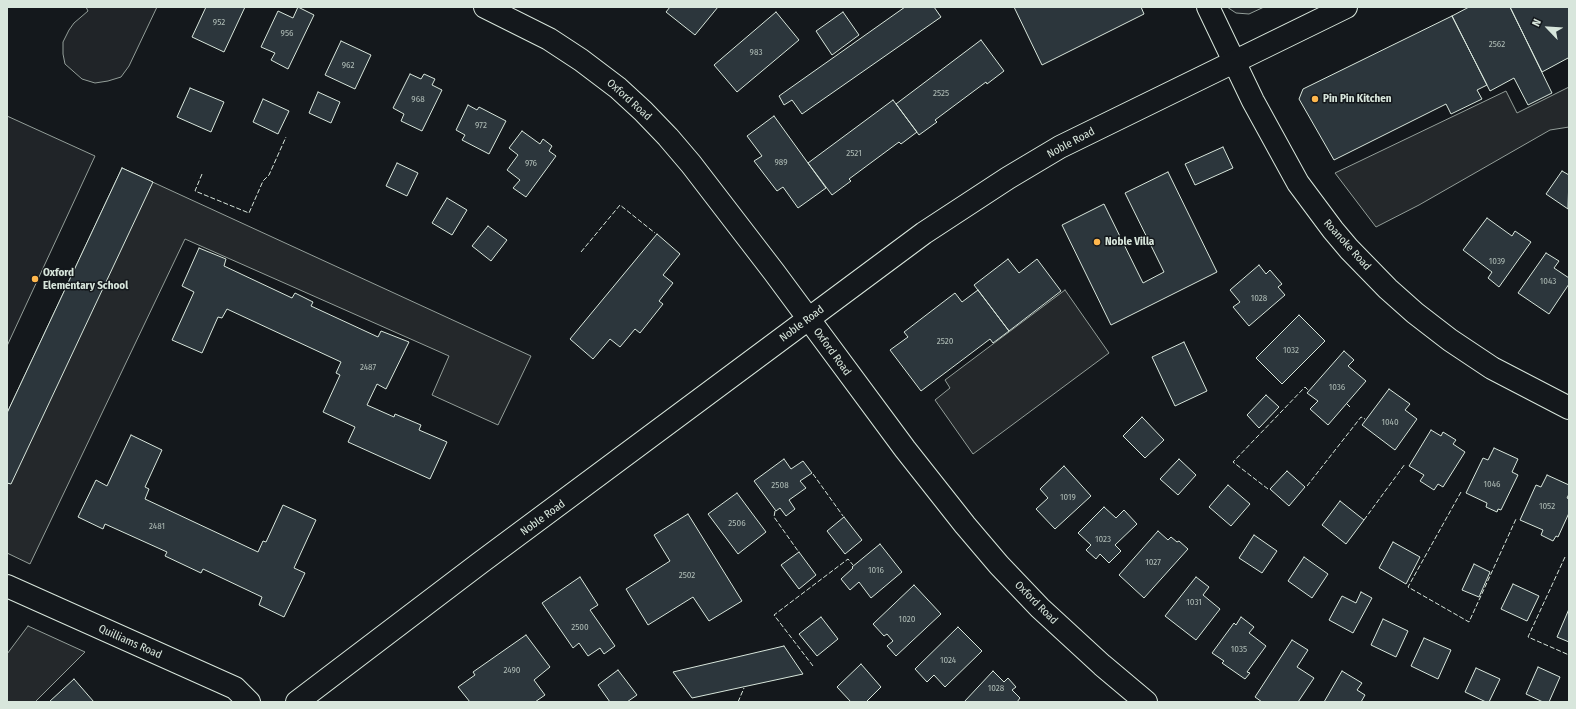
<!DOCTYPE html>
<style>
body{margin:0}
#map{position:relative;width:1576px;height:709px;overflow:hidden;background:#14181c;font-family:"Fira Sans Condensed",sans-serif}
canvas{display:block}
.frame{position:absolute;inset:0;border:8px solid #d8e6dc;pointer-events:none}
.north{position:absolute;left:1528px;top:8px;width:40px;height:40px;-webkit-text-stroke:3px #14181c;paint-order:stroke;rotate:295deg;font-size:11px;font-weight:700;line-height:16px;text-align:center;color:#d8e6dc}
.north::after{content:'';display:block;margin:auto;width:14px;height:18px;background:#d8e6dc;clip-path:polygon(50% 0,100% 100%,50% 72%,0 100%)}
</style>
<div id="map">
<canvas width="1576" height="709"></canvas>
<div class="frame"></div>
<div class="north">N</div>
</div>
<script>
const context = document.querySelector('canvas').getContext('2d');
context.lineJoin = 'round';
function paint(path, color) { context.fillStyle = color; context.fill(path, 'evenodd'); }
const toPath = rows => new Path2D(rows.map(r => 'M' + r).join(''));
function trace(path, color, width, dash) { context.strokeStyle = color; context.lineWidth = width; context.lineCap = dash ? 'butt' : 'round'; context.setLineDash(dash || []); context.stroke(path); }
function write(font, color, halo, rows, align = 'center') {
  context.font = font + ' "Fira Sans Condensed",sans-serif'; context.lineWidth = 3; context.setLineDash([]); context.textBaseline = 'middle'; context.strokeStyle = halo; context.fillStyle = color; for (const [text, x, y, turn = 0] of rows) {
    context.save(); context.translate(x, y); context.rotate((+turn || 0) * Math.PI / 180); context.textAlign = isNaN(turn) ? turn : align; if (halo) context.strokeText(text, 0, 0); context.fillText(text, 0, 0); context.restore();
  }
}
const green = toPath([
 [86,7,157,7,129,66,121,77,108,81,95,83,82,79,65,64,63,54,63,42,69,30,74,23,88,11,86,7],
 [1227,7,1264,7,1249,14,1236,13,1227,7],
 [7,116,95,156,7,346,7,116]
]);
const parking = toPath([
 [1569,87,1569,127,1550,130,1419,205,1376,227,1335,173,1506,91,1517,113,1569,87],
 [122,168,531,356,498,425,432,395,449,356,185,239,30,564,7,553,7,413,122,168],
 [1065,290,1109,353,973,454,935,400,950,388,945,380,1065,290],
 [28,626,85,652,35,702,7,702,7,654,28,626]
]);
const building = toPath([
 [206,7,245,7,224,52,192,37,206,7],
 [298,7,314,15,288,69,271,60,275,53,261,47,278,11,293,18,298,7],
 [670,7,718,7,695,35,666,12,670,7],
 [905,7,934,7,941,17,802,114,792,100,784,105,779,96,905,7],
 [1014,7,1141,7,1144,14,1042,65,1014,7],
 [1469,7,1510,7,1552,93,1528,105,1514,78,1490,91,1452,16,1469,7],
 [1510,7,1569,7,1569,61,1568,58,1542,72,1510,7],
 [776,12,799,40,737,92,714,65,776,12],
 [843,12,859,35,832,55,816,31,843,12],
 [1452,16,1487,85,1477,90,1482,99,1451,114,1446,104,1334,160,1299,99,1303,89,1452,16],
 [981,40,1004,71,987,84,986,82,935,120,937,122,919,135,896,104,981,40],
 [341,41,371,55,355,89,325,75,341,41],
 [410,74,421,79,424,74,435,79,432,85,442,90,422,131,401,121,404,114,393,108,410,74],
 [190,88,224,102,211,132,177,117,190,88],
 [318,92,340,102,331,123,309,113,318,92],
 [263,99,289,111,278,134,253,122,263,99],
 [893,100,917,132,901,144,899,142,849,179,851,181,832,195,808,163,893,100],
 [468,105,477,110,479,107,506,121,489,154,462,140,465,135,456,130,468,105],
 [774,116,826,188,798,208,783,187,777,191,754,161,762,156,747,136,774,116],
 [522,131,540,144,543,139,552,146,549,151,556,156,526,197,513,188,520,180,507,170,518,155,509,148,522,131],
 [1223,147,1233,168,1195,185,1185,164,1223,147],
 [397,163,418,173,407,196,386,186,397,163],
 [122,168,153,182,11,484,7,483,7,413,122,168],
 [1562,171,1569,175,1568,209,1546,194,1562,171],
 [1168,172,1217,272,1111,325,1062,225,1104,204,1143,283,1164,272,1125,193,1168,172],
 [447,198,467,210,452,235,432,223,447,198],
 [1487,218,1512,236,1515,231,1531,242,1499,287,1488,278,1492,272,1463,250,1487,218],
 [488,226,507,240,491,261,472,246,488,226],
 [657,234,680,254,663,275,673,283,659,301,663,304,640,333,635,329,620,347,610,339,593,359,570,339,657,234],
 [199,248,226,259,224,266,292,298,295,293,313,302,311,306,378,337,381,331,409,342,386,389,377,384,367,405,394,417,395,414,421,425,419,430,447,442,430,479,348,442,355,427,323,412,340,375,336,373,341,362,227,309,222,318,218,317,202,353,172,340,194,292,182,286,199,248],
 [1546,253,1559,261,1554,268,1569,278,1569,284,1549,314,1518,293,1546,253],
 [1008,259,1019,273,1037,259,1061,291,1009,331,974,285,1008,259],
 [1259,265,1266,274,1270,270,1282,284,1278,287,1285,295,1249,326,1233,307,1240,302,1230,290,1259,265],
 [978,290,1009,331,993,343,990,339,921,391,890,350,908,337,904,332,955,293,962,302,978,290],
 [1299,315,1325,341,1282,384,1256,358,1299,315],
 [1184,342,1207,391,1175,406,1152,357,1184,342],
 [1344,351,1354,360,1348,366,1366,381,1328,425,1310,409,1318,401,1307,393,1344,351],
 [1389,389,1410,404,1405,410,1417,419,1395,450,1362,425,1389,389],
 [1266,395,1279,407,1259,428,1247,415,1266,395],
 [1142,417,1164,440,1145,458,1123,436,1142,417],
 [1431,430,1441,436,1443,432,1456,440,1453,444,1465,452,1443,487,1438,484,1434,490,1420,481,1424,475,1409,466,1431,430],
 [131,435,162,450,145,487,149,489,145,499,258,552,263,541,266,542,283,505,316,520,294,568,305,573,284,617,259,605,262,597,203,569,201,573,165,556,167,552,105,524,103,529,78,517,96,480,107,486,131,435],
 [1494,448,1518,459,1512,472,1518,475,1501,510,1498,509,1497,512,1486,507,1487,503,1466,493,1483,458,1488,460,1494,448],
 [784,459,791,469,803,461,812,473,800,481,806,488,789,500,795,509,786,516,780,508,776,511,754,481,784,459],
 [1179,459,1196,475,1178,495,1160,479,1179,459],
 [1064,466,1091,496,1055,529,1036,509,1048,498,1040,489,1064,466],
 [1287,471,1305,487,1289,506,1270,489,1287,471],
 [1547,475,1569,485,1569,494,1567,498,1569,499,1569,513,1558,537,1556,536,1553,541,1541,535,1543,530,1520,520,1536,485,1541,487,1547,475],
 [1228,485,1250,504,1231,526,1209,507,1228,485],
 [737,493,766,532,738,554,708,514,737,493],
 [1340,501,1364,520,1346,544,1322,525,1340,501],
 [1104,507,1116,518,1124,510,1137,524,1115,545,1121,551,1109,563,1100,554,1096,559,1086,550,1091,545,1078,533,1104,507],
 [688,514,742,601,709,621,693,597,648,625,626,589,670,561,654,535,688,514],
 [844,517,862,540,845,554,827,531,844,517],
 [1158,531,1168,540,1171,537,1177,542,1179,541,1188,549,1144,598,1119,575,1158,531],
 [1254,535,1277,551,1262,573,1239,558,1254,535],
 [1393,542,1420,557,1406,584,1379,568,1393,542],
 [880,544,902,572,871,598,859,582,850,590,841,579,853,568,852,567,880,544],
 [799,552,816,575,799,589,781,565,799,552],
 [1304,557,1328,574,1312,598,1288,581,1304,557],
 [1474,564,1490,572,1479,597,1462,590,1474,564],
 [580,577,598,605,590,610,615,646,604,654,600,648,588,656,579,643,573,648,542,603,580,577],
 [1196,577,1209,587,1203,595,1220,609,1196,640,1165,616,1196,577],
 [1513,584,1539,596,1527,621,1501,609,1513,584],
 [914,585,941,614,896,656,887,646,893,641,887,634,884,636,873,624,914,585],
 [1361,592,1372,598,1353,633,1329,620,1342,596,1356,603,1361,592],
 [1569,609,1569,642,1557,637,1569,609],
 [821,617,838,639,817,656,799,634,821,617],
 [1241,617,1254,627,1249,633,1266,646,1247,672,1250,673,1245,679,1222,663,1224,661,1212,653,1234,623,1236,625,1241,617],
 [1383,619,1408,631,1396,657,1371,645,1383,619],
 [958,627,982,651,945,687,934,675,927,682,915,669,958,627],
 [526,635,550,667,534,680,545,695,535,702,470,702,458,687,475,675,473,672,526,635],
 [1424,638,1451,650,1438,679,1411,666,1424,638],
 [1292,640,1308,650,1297,667,1314,678,1298,702,1262,702,1255,697,1292,640],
 [784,646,803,674,692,698,673,672,784,646],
 [861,664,881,687,866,702,851,702,837,687,861,664],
 [1538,667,1560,677,1549,702,1543,702,1526,694,1538,667],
 [1476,668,1500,679,1489,702,1486,702,1465,692,1476,668],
 [618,670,637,695,627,702,610,702,598,685,618,670],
 [993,671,1004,682,1008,678,1016,687,1012,690,1020,698,1017,702,964,702,993,671],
 [1342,671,1362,683,1357,690,1365,695,1361,702,1324,702,1342,671],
 [74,679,94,702,49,702,74,679]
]);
const minor = toPath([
 [485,7,549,39,581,60,618,88,643,111,668,137,691,164,774,272,905,449,965,525,999,565,1040,608,1102,665,1146,702],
 [1208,7,1253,101,1298,183,1333,230,1349,249,1388,289,1415,313,1450,340,1492,368,1569,408],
 [7,586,235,688,249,702]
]);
const major = toPath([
 [297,702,480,563,924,233,1008,178,1060,147,1346,7]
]);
const fence = toPath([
 [202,174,195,191,249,213,263,181,269,175,286,137],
 [581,252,620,205,655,233],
 [1347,404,1350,407],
 [813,474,843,516],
 [1307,486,1361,417,1365,419],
 [1268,489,1233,462,1305,387,1308,390],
 [1461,492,1408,587,1469,622,1516,519],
 [775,511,774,517,798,551],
 [1364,520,1405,464],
 [1565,557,1528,637,1569,655],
 [813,666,774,615,848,559,853,565],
 [738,702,744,688]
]);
const markers = [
 [1315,99,4,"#ffb74d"],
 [1097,242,4,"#ffb74d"],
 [35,279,4,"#ffb74d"]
];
const numberNames = [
 ["952",219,22],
 ["956",287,33],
 ["2562",1497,44],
 ["983",756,52],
 ["962",348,65],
 ["2525",941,93],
 ["968",418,99],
 ["972",481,125],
 ["2521",854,153],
 ["989",781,162],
 ["976",531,163],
 ["1039",1497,261],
 ["1043",1548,281],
 ["1028",1259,298],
 ["2520",945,341],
 ["1032",1291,350],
 ["2487",368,367],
 ["1036",1337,387],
 ["1040",1390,422],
 ["1046",1492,484],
 ["2508",780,485],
 ["1019",1068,497],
 ["1052",1547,506],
 ["2506",737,523],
 ["2481",157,526],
 ["1023",1103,539],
 ["1027",1153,562],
 ["1016",876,570],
 ["2502",687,575],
 ["1031",1194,602],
 ["1020",907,619],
 ["2500",580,627],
 ["1035",1239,649],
 ["1024",948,660],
 ["2490",512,670],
 ["1028",996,688]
];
const poiNames = [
 ["Pin Pin Kitchen",1323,99],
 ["Noble Villa",1105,242],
 ["Oxford",43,273],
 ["Elementary School",43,286]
];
const streetNames = [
 ["Oxford Road",629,100,42],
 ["Noble Road",1071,143,-28],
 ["Roanoke Road",1347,245,48],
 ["Noble Road",802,324,-37],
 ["Oxford Road",832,352,54],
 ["Noble Road",543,518,-36],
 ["Oxford Road",1036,603,45],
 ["Quilliams Road",130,642,24]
];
paint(green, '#202428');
trace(green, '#939e99', 1);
paint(parking, '#24282b');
trace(parking, '#939e99', 1);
paint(building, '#2c363c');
trace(building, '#d8e6dc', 1);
trace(minor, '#d8e6dc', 24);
trace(major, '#d8e6dc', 24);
trace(minor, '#14181c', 22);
trace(major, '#14181c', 22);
trace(fence, '#d8e6dc', 1, [5, 2]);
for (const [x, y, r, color] of markers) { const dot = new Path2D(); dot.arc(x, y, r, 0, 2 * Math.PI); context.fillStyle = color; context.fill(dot); trace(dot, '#14181c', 1.5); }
write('9px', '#adbab4', null, numberNames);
write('bold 11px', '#d8e6dc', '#14181c', poiNames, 'left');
write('11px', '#d8e6dc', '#14181c', streetNames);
</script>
